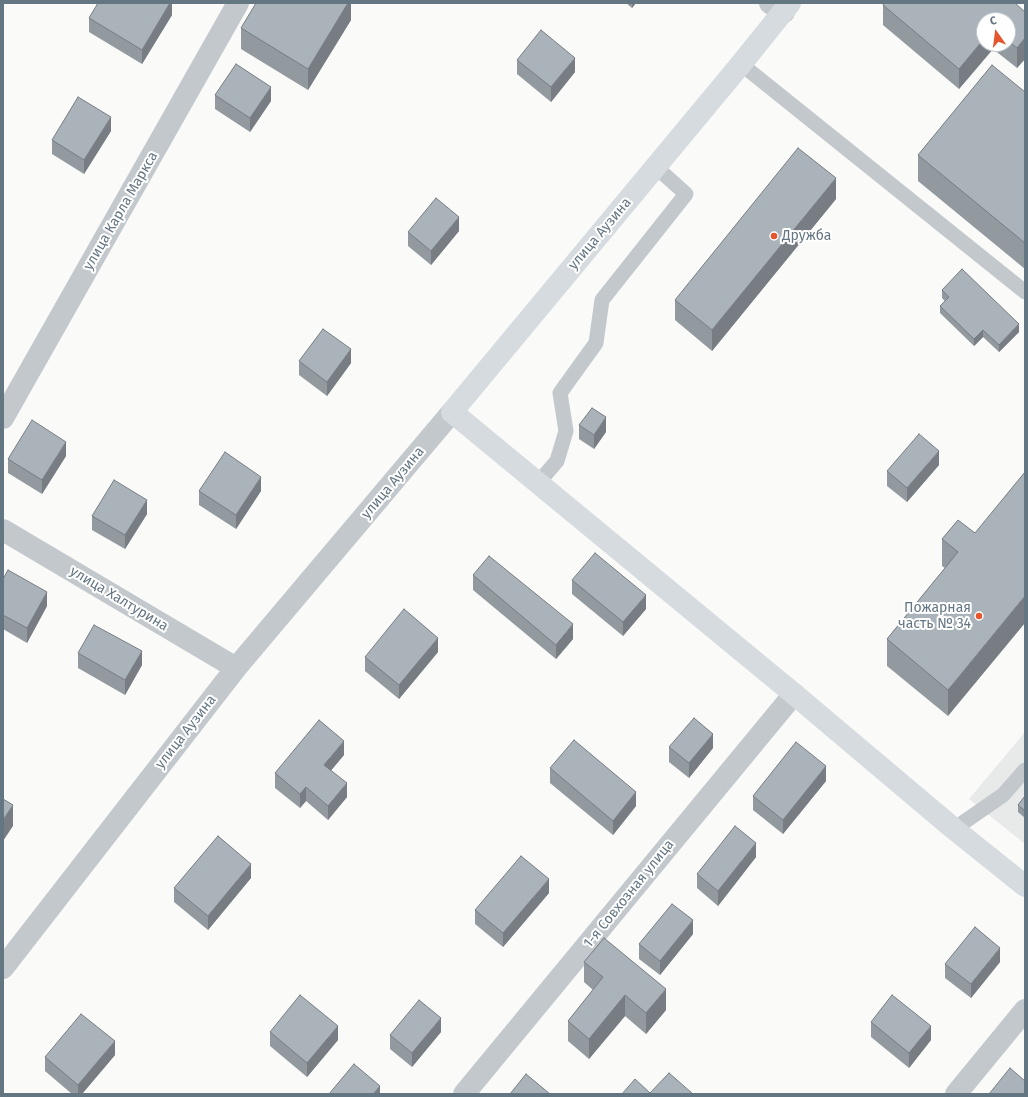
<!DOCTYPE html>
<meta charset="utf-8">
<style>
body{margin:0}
#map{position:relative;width:1028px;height:1097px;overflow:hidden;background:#fafaf8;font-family:"Fira Sans",sans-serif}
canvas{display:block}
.frame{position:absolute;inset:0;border:4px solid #657683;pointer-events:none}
.north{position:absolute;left:976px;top:12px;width:40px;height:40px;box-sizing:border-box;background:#fff;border:1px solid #c1c8cd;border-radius:50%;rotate:346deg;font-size:11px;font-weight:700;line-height:16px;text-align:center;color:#657683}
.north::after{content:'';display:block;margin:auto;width:14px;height:18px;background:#e4572e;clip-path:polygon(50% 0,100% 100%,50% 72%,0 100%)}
</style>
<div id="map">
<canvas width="1028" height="1097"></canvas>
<div class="frame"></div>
<div class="north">С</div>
</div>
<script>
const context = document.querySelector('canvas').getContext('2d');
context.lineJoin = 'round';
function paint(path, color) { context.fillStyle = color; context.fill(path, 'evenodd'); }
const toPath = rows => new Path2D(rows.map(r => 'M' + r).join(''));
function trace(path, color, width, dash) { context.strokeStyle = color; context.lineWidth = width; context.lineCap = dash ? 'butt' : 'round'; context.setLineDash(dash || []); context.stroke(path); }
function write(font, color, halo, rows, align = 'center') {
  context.font = font + ' "Fira Sans",sans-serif'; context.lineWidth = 4; context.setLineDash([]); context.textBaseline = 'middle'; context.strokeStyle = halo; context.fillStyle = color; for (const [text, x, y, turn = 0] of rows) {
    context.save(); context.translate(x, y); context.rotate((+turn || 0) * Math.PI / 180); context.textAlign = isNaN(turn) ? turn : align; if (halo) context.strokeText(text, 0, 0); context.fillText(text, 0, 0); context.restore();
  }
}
const built = toPath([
 [1025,732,1025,844,969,799]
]);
const service = toPath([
 [741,64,1025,292],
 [538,483,557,461,566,431,560,393,596,343,602,300,686,194,656,167],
 [954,829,1003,795,1025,770]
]);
const minor = toPath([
 [770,3,784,12],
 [3,418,238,3],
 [3,530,236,668],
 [3,968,236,668,452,412],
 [464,1094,794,694],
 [956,1094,1025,1010]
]);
const secondary = toPath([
 [790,3,741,64,452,412,794,694,954,829,1025,886]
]);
const wall = toPath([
 [172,3,172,15,142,64,89,32,89,18],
 [351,3,351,20,308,90,241,49,241,28],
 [626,3,636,3,632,8],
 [883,5,1025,12,1025,59,1017,68,993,49,959,89,883,25],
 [984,20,1008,20,1008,44,984,44],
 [517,60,575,72,551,102,517,74],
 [1025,92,1025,269,918,181,918,155],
 [215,95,271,101,250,132,215,109],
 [111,131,84,174,52,154,52,140],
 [836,199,712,351,675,320,675,300],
 [459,231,431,265,408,246,408,232],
 [942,290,1019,332,999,352,983,337,974,346,940,313,940,306,945,301,942,298],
 [299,361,351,363,327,396,299,375],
 [579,425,606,432,594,449,579,439],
 [66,456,42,494,8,473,8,459],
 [939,465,907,502,887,486,887,471],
 [199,491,261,491,236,529,199,505],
 [147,514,125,549,92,530,92,516],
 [975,533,948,716,887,666,887,639,945,568,942,566,942,539],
 [473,575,573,639,556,659,473,590],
 [3,579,47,606,27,643,3,629],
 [572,580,646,609,623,636,572,594],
 [438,652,399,699,365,671,365,657],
 [78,653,142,665,125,695,78,668],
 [669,747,713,748,689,778,669,762],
 [344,755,331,770,347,797,328,820,306,801,300,808,275,788,275,773],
 [550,768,636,806,613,835,550,783],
 [826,781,783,834,753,810,753,796],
 [1025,796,1025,818,1018,812,1018,805],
 [756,857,718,906,697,888,697,874],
 [251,878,208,930,174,902,174,888],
 [549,893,503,947,475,924,475,910],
 [693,934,660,975,639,959,639,944],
 [584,962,666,1010,646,1034,625,1016,589,1059,568,1041,568,1021,593,990,584,982],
 [1000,962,971,998,945,978,945,964],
 [871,1022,931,1040,909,1068,871,1037],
 [270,1032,338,1040,307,1077,270,1046],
 [441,1032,412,1067,390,1049,390,1035],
 [115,1055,82,1094,72,1094,45,1071,45,1057]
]);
const shadedWall = toPath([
 [170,3,172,3,172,15,142,64,142,50],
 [348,3,351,3,351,20,308,90,308,69],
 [632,3,636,3,632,8],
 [1025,38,1025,59,1017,68,1017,48],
 [984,39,984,44,993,44,993,49,959,89,959,69],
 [575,58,575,72,551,102,551,87],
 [271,87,271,101,250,132,250,118],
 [111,117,111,131,84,174,84,160],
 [836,178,836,199,712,351,712,330],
 [459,217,459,231,431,265,431,251],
 [1019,324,1019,332,999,352,999,345],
 [983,330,983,337,974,346,974,339],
 [351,349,351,363,327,396,327,382],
 [606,417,606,432,594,449,594,435],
 [66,442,66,456,42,494,42,480],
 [939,451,939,465,907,502,907,488],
 [261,477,261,491,236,529,236,515],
 [147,500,147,514,125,549,125,535],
 [47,592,47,606,27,643,27,628],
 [646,595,646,609,623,636,623,622],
 [1025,596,1025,623,948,716,948,690],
 [573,624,573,639,556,659,556,645],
 [438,638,438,652,399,699,399,685],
 [142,651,142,665,125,695,125,680],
 [713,734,713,748,689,778,689,763],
 [344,741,344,755,324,779,324,765],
 [826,766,826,781,783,834,783,820],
 [347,783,347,797,328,820,328,806],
 [306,787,306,801,300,808,300,794],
 [636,792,636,806,613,835,613,821],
 [13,805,13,826,3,841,3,820],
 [756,843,756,857,718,906,718,891],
 [251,864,251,878,208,930,208,916],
 [549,879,549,893,503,947,503,933],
 [693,920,693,934,660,975,660,961],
 [1000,948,1000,962,971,998,971,984],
 [666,989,666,1010,646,1034,646,1013],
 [625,995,625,1016,589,1059,589,1039],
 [441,1018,441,1032,412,1067,412,1053],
 [338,1026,338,1040,307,1077,307,1063],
 [931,1026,931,1040,909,1068,909,1053],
 [115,1041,115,1055,82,1094,78,1094,78,1085],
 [380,1086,380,1094,373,1094]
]);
const building = toPath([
 [98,3,170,3,142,50,89,18,98,3],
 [256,3,348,3,308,69,241,28,256,3],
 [884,3,1015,3,1025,12,1025,38,1017,48,1008,41,1008,20,984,20,984,39,959,69,883,5,884,3],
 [541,30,575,58,551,87,517,60,541,30],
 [236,64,271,87,250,118,215,95,236,64],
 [992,65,1025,92,1025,243,918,155,992,65],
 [78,97,111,117,84,160,52,140,78,97],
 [798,148,836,178,712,330,675,300,798,148],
 [436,198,459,217,431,251,408,232,436,198],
 [962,269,1019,324,999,345,983,330,974,339,940,306,949,297,942,290,962,269],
 [323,329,351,349,327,382,299,361,323,329],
 [592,408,606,417,594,435,579,425,592,408],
 [32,420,66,442,42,480,8,459,32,420],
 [919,434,939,451,907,488,887,471,919,434],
 [225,452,261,477,236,515,199,491,225,452],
 [1025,472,1025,596,948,690,887,639,958,552,942,539,958,520,975,533,1025,472],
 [114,480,147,500,125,535,92,516,114,480],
 [595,553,646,595,623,622,572,580,595,553],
 [489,556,573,624,556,645,473,575,489,556],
 [8,570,47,592,27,628,3,615,3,579,8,570],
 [404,609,438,638,399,685,365,657,404,609],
 [94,625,142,651,125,680,78,653,94,625],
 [694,718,713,734,689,763,669,747,694,718],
 [319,720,344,741,324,765,347,783,328,806,306,787,300,794,275,773,319,720],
 [574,740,636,792,613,821,550,768,574,740],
 [796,742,826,766,783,820,753,796,796,742],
 [1025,796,1025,811,1018,805,1025,796],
 [3,799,13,805,3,820,3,799],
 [735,826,756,843,718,891,697,874,735,826],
 [218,836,251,864,208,916,174,888,218,836],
 [521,856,549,879,503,933,475,910,521,856],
 [672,904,693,920,660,961,639,944,672,904],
 [975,927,1000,948,971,984,945,964,975,927],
 [604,938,666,989,646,1013,625,995,589,1039,568,1021,603,977,584,962,604,938],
 [300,995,338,1026,307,1063,270,1032,300,995],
 [892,995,931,1026,909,1053,871,1022,892,995],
 [419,1000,441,1018,412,1053,390,1035,419,1000],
 [81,1014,115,1041,78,1085,45,1057,81,1014],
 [354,1064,380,1086,373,1094,329,1094,354,1064],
 [1010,1068,1025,1081,1025,1094,989,1094,1010,1068],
 [669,1073,693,1094,622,1094,635,1079,650,1093,669,1073],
 [526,1074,550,1094,510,1094,526,1074]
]);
const markers = [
 [774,236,4,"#e4572e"],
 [979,616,4,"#e4572e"]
];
const streetNames = [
 ["улица Карла Маркса",121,211,-60],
 ["улица Аузина",600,234,-50],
 ["улица Аузина",393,483,-50],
 ["улица Халтурина",119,599,31],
 ["улица Аузина",186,732,-52],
 ["1-я Совхозная улица",629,894,-51]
];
const poiNames = [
 ["Дружба",782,236],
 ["Пожарная",971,608,"right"],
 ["часть № 34",971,624,"right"]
];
paint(built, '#e8e9e9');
trace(service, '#c3c8cc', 15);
trace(minor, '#c3c8cc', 22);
trace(secondary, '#d6dbdf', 22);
paint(wall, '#929a9f');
paint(shadedWall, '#777d82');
paint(building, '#aab3b9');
trace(building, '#777d82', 1);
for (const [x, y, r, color] of markers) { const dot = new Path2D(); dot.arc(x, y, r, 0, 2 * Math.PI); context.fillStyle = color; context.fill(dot); trace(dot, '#fff', 1.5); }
write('14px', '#657683', '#fff', streetNames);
write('14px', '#657683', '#fff', poiNames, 'left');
</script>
